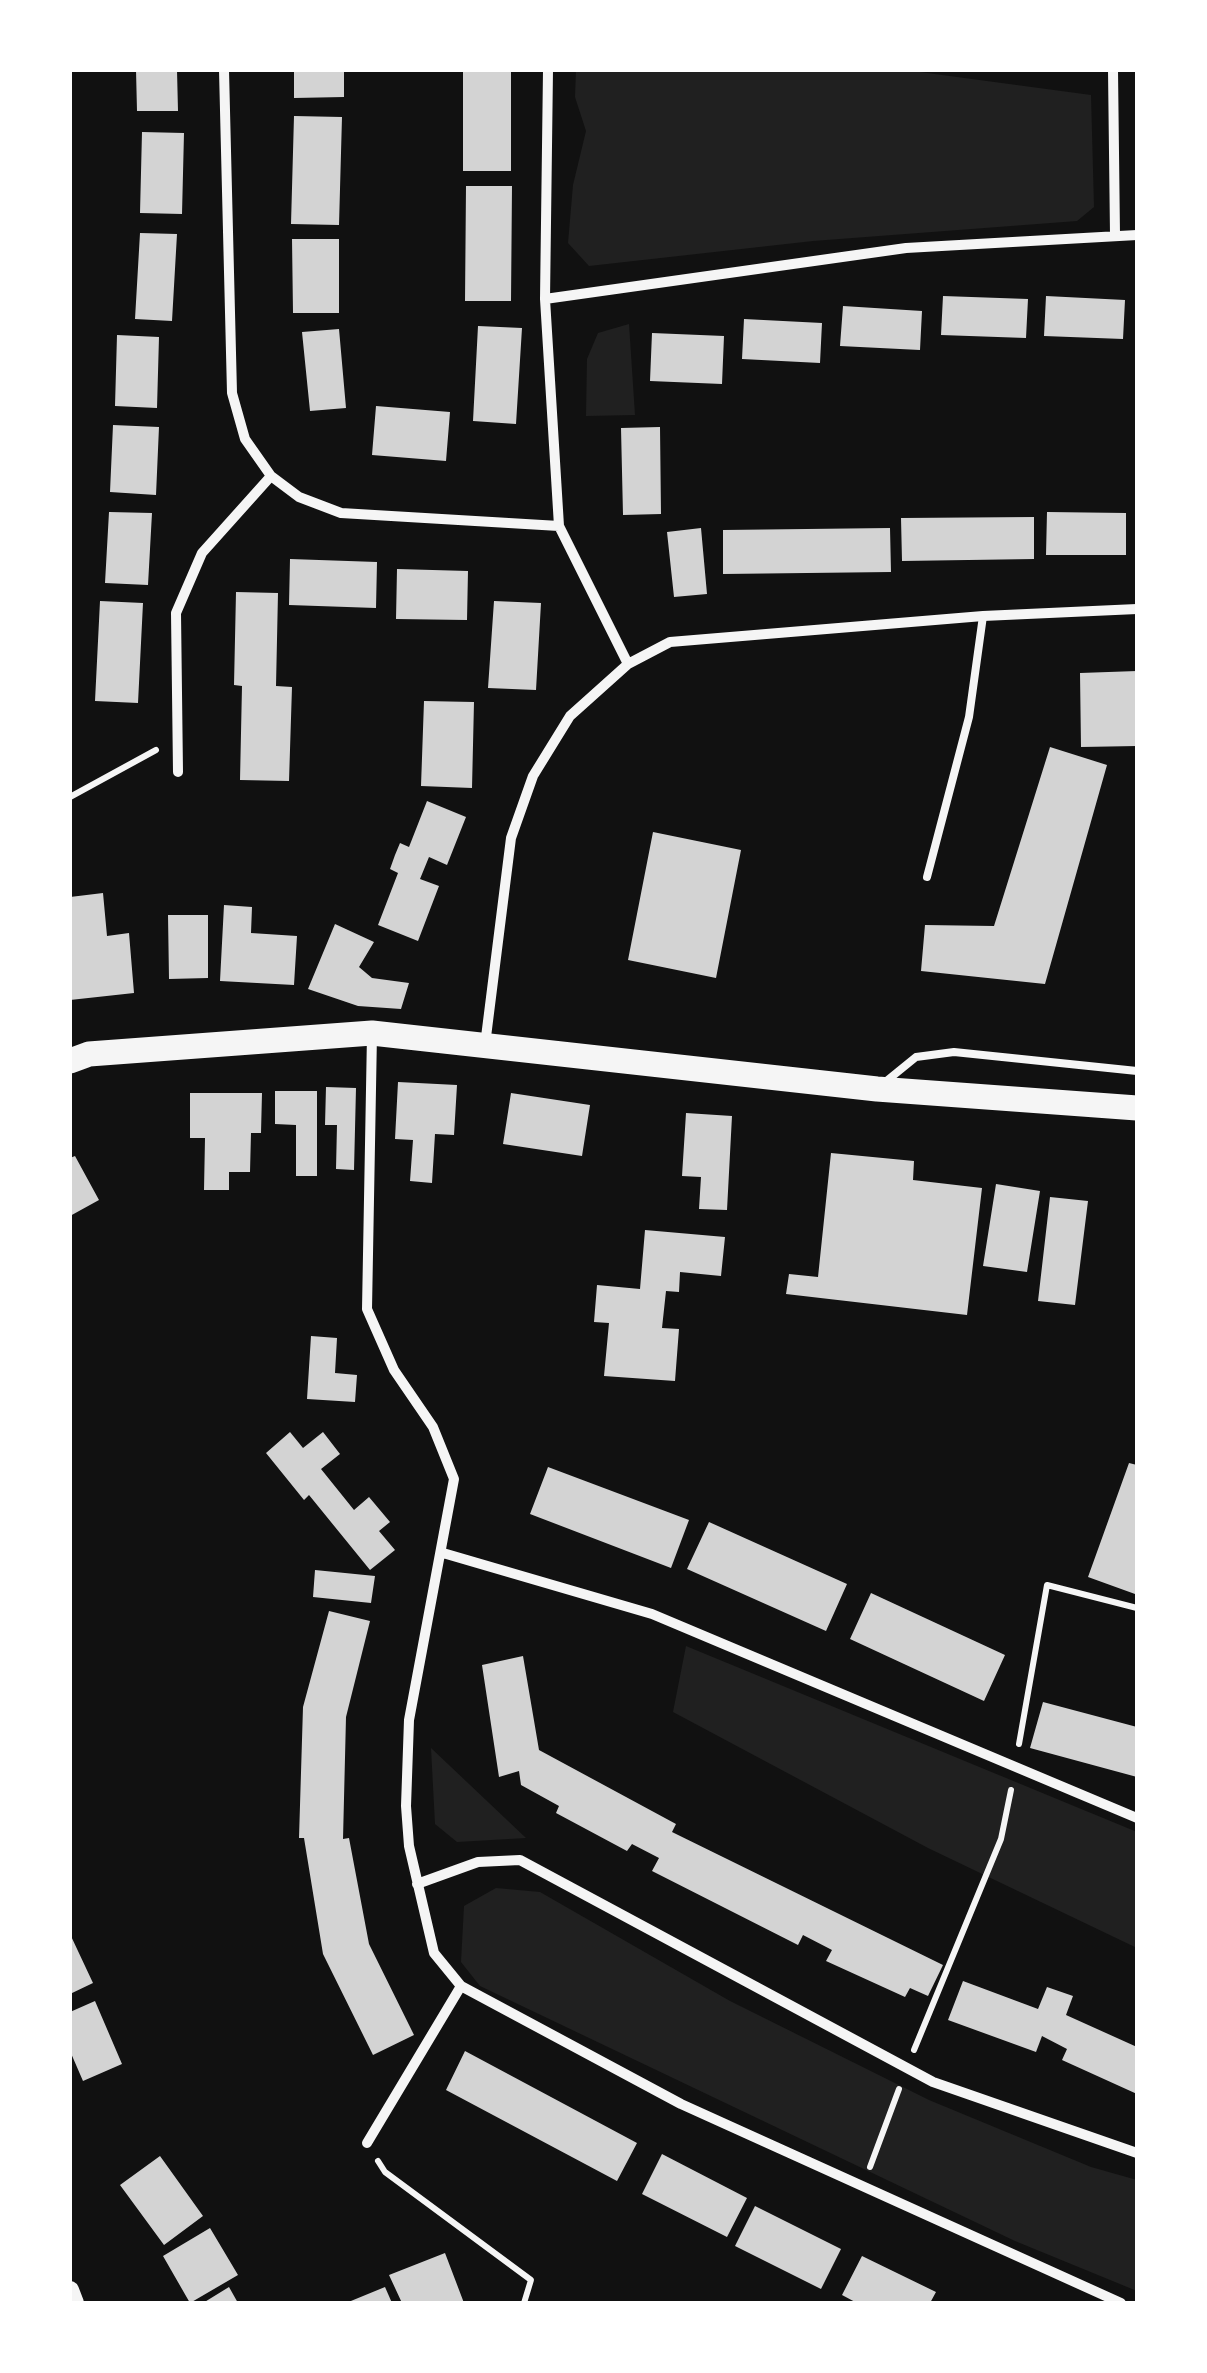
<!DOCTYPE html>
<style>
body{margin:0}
#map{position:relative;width:1207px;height:2373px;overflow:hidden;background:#111;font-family:"PT Sans",sans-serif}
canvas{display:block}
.frame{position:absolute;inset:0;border:72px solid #fff;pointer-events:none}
</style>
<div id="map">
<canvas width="1207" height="2373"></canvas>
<div class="frame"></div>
</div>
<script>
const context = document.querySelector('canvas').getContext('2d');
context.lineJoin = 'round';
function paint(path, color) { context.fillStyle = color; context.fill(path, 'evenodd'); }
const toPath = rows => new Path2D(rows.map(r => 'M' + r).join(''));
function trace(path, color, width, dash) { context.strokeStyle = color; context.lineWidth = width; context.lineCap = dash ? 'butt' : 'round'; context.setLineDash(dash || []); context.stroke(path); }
const green = toPath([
 [576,70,905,70,1091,95,1094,207,1077,221,813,241,589,266,568,243,573,185,586,131,575,97],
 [629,324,635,415,586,416,587,359,598,333],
 [686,1646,1137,1832,1137,1948,928,1848,673,1712],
 [431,1748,526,1838,457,1842,435,1824],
 [496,1888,540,1892,730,2001,929,2100,1091,2167,1137,2180,1137,2291,1015,2241,480,1986,461,1962,464,1906]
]);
const building = toPath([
 [136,70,177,70,178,111,137,111],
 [294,70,344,70,344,97,294,98],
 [463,70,511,70,511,171,463,171],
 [294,116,342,117,339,225,291,224],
 [142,132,184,133,182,214,140,213],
 [466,186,512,186,511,301,465,301],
 [140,233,177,234,172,321,135,319],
 [292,239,339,239,339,313,293,313],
 [943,296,1028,299,1026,338,941,335],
 [1046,296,1125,300,1123,339,1044,336],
 [843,306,922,311,920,350,840,346],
 [744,319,822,323,820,363,742,359],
 [478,326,522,328,516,424,473,421],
 [339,329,346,408,310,411,302,332],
 [652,333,724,336,722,384,650,381],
 [117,335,159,337,157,408,115,406],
 [376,406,450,412,446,461,372,455],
 [113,425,159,427,156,495,110,492],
 [660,427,661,514,623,515,621,428],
 [109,512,152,513,148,585,105,583],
 [1047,512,1126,513,1126,555,1046,555],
 [1034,517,1034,559,902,561,901,518],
 [701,528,707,594,674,597,667,532],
 [890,528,891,572,723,574,723,530],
 [290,559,377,562,376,608,289,605],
 [397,569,468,571,467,620,396,619],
 [236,592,278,593,276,686,292,687,289,781,240,780,242,686,234,685],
 [100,601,143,603,138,703,95,701],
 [494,601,541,603,536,690,488,688],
 [1137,671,1137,746,1081,747,1080,673],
 [424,701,474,702,472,788,421,786],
 [1050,747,1107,765,1045,984,921,971,925,925,994,926],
 [427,801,466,817,447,865,429,857,420,879,439,886,418,941,378,925,398,873,390,869,395,855,400,843,409,847],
 [653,832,741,850,716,978,628,960],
 [103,893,107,936,129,933,134,993,70,1000,70,897],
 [224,905,252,907,251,933,297,936,294,985,220,981],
 [168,915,208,915,208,978,169,979],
 [335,924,374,942,359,967,372,978,409,983,401,1009,358,1006,308,989],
 [398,1082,457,1085,454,1135,435,1134,432,1183,410,1181,413,1140,395,1139],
 [326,1087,356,1088,354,1170,336,1169,337,1125,325,1125],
 [275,1091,317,1091,317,1176,296,1176,296,1125,275,1124],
 [190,1093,262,1093,261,1133,251,1133,250,1172,229,1172,229,1190,204,1190,205,1138,190,1138],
 [511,1093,590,1105,582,1156,503,1144],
 [686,1113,732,1116,727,1210,699,1209,701,1177,682,1176],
 [831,1153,914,1161,913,1180,982,1188,967,1315,786,1294,789,1274,818,1277],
 [75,1156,99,1200,70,1216,70,1158],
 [996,1184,1040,1191,1027,1272,983,1266],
 [1050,1197,1088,1201,1075,1305,1038,1301],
 [645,1230,725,1237,721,1276,680,1272,679,1292,666,1291,662,1328,679,1329,675,1381,604,1376,609,1323,594,1322,597,1285,640,1289],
 [311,1336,337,1338,335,1373,357,1375,355,1402,307,1399],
 [290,1432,303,1448,323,1432,340,1454,321,1469,354,1510,369,1497,390,1522,379,1531,395,1550,370,1570,309,1495,304,1500,266,1453],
 [1129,1463,1137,1465,1135,1594,1088,1577],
 [548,1467,689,1520,671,1568,530,1514],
 [709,1522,847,1584,826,1631,687,1569],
 [315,1570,375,1576,371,1603,313,1597],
 [871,1593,1005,1655,984,1701,850,1639],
 [329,1611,370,1621,346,1717,343,1839,349,1838,369,1944,414,2035,373,2055,323,1954,304,1838,299,1838,303,1707],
 [523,1656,539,1750,676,1824,672,1832,943,1965,928,1996,910,1988,905,1997,826,1961,832,1950,803,1935,798,1945,652,1871,659,1858,632,1844,627,1851,556,1813,559,1806,521,1785,519,1771,499,1777,482,1665],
 [1043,1702,1137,1727,1137,1777,1030,1748],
 [70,1934,93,1983,70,1994],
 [963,1981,1038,2009,1047,1987,1073,1996,1066,2015,1137,2047,1137,2094,1062,2060,1067,2049,1042,2036,1036,2052,948,2020],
 [95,2001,122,2064,83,2081,70,2051,70,2012],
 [465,2051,637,2143,617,2181,446,2090],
 [662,2154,747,2198,727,2237,642,2194],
 [160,2156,203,2216,164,2245,120,2185],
 [755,2206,841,2249,821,2289,735,2246],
 [210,2228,238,2275,190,2303,163,2256],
 [445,2253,464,2303,402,2303,389,2275],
 [862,2256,936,2292,930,2303,857,2303,842,2295],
 [229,2287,238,2303,203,2303],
 [385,2287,392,2303,346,2303]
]);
const path = toPath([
 [70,797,156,750],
 [1019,1744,1047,1585,1137,1608],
 [914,2050,1001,1839,1011,1790],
 [378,2161,385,2172,531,2280,524,2303],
 [870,2167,899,2089]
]);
const service = toPath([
 [927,877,969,717,983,616],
 [884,1083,916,1057,954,1052,1137,1071]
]);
const minor = toPath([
 [224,70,232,393,245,439,271,476,299,497,341,513,559,526],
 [548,70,545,299,559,526,628,664],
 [1113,70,1115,235],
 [545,299,906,248,1137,235],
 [178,772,176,613,202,553,271,476],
 [485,1045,511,838,533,776,570,716,628,664,670,642,983,616,1137,609],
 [443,1553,652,1614,1137,1818],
 [417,1884,478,1862,520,1860,933,2082,1137,2153],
 [461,1986,681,2104,1121,2303],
 [367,2143,461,1986,434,1953,409,1846,406,1806,409,1720,454,1479,433,1427,394,1370,367,1309,372,1034]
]);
const tertiary = toPath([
 [70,2290,75,2303]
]);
const primary = toPath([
 [70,1061,89,1054,372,1033,877,1089,1137,1108]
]);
paint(green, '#202020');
paint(building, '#d3d3d3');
trace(path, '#f5f5f5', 6);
trace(service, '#f5f5f5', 8);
trace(minor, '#f5f5f5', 10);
trace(tertiary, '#f5f5f5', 18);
trace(primary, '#f5f5f5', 25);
</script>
